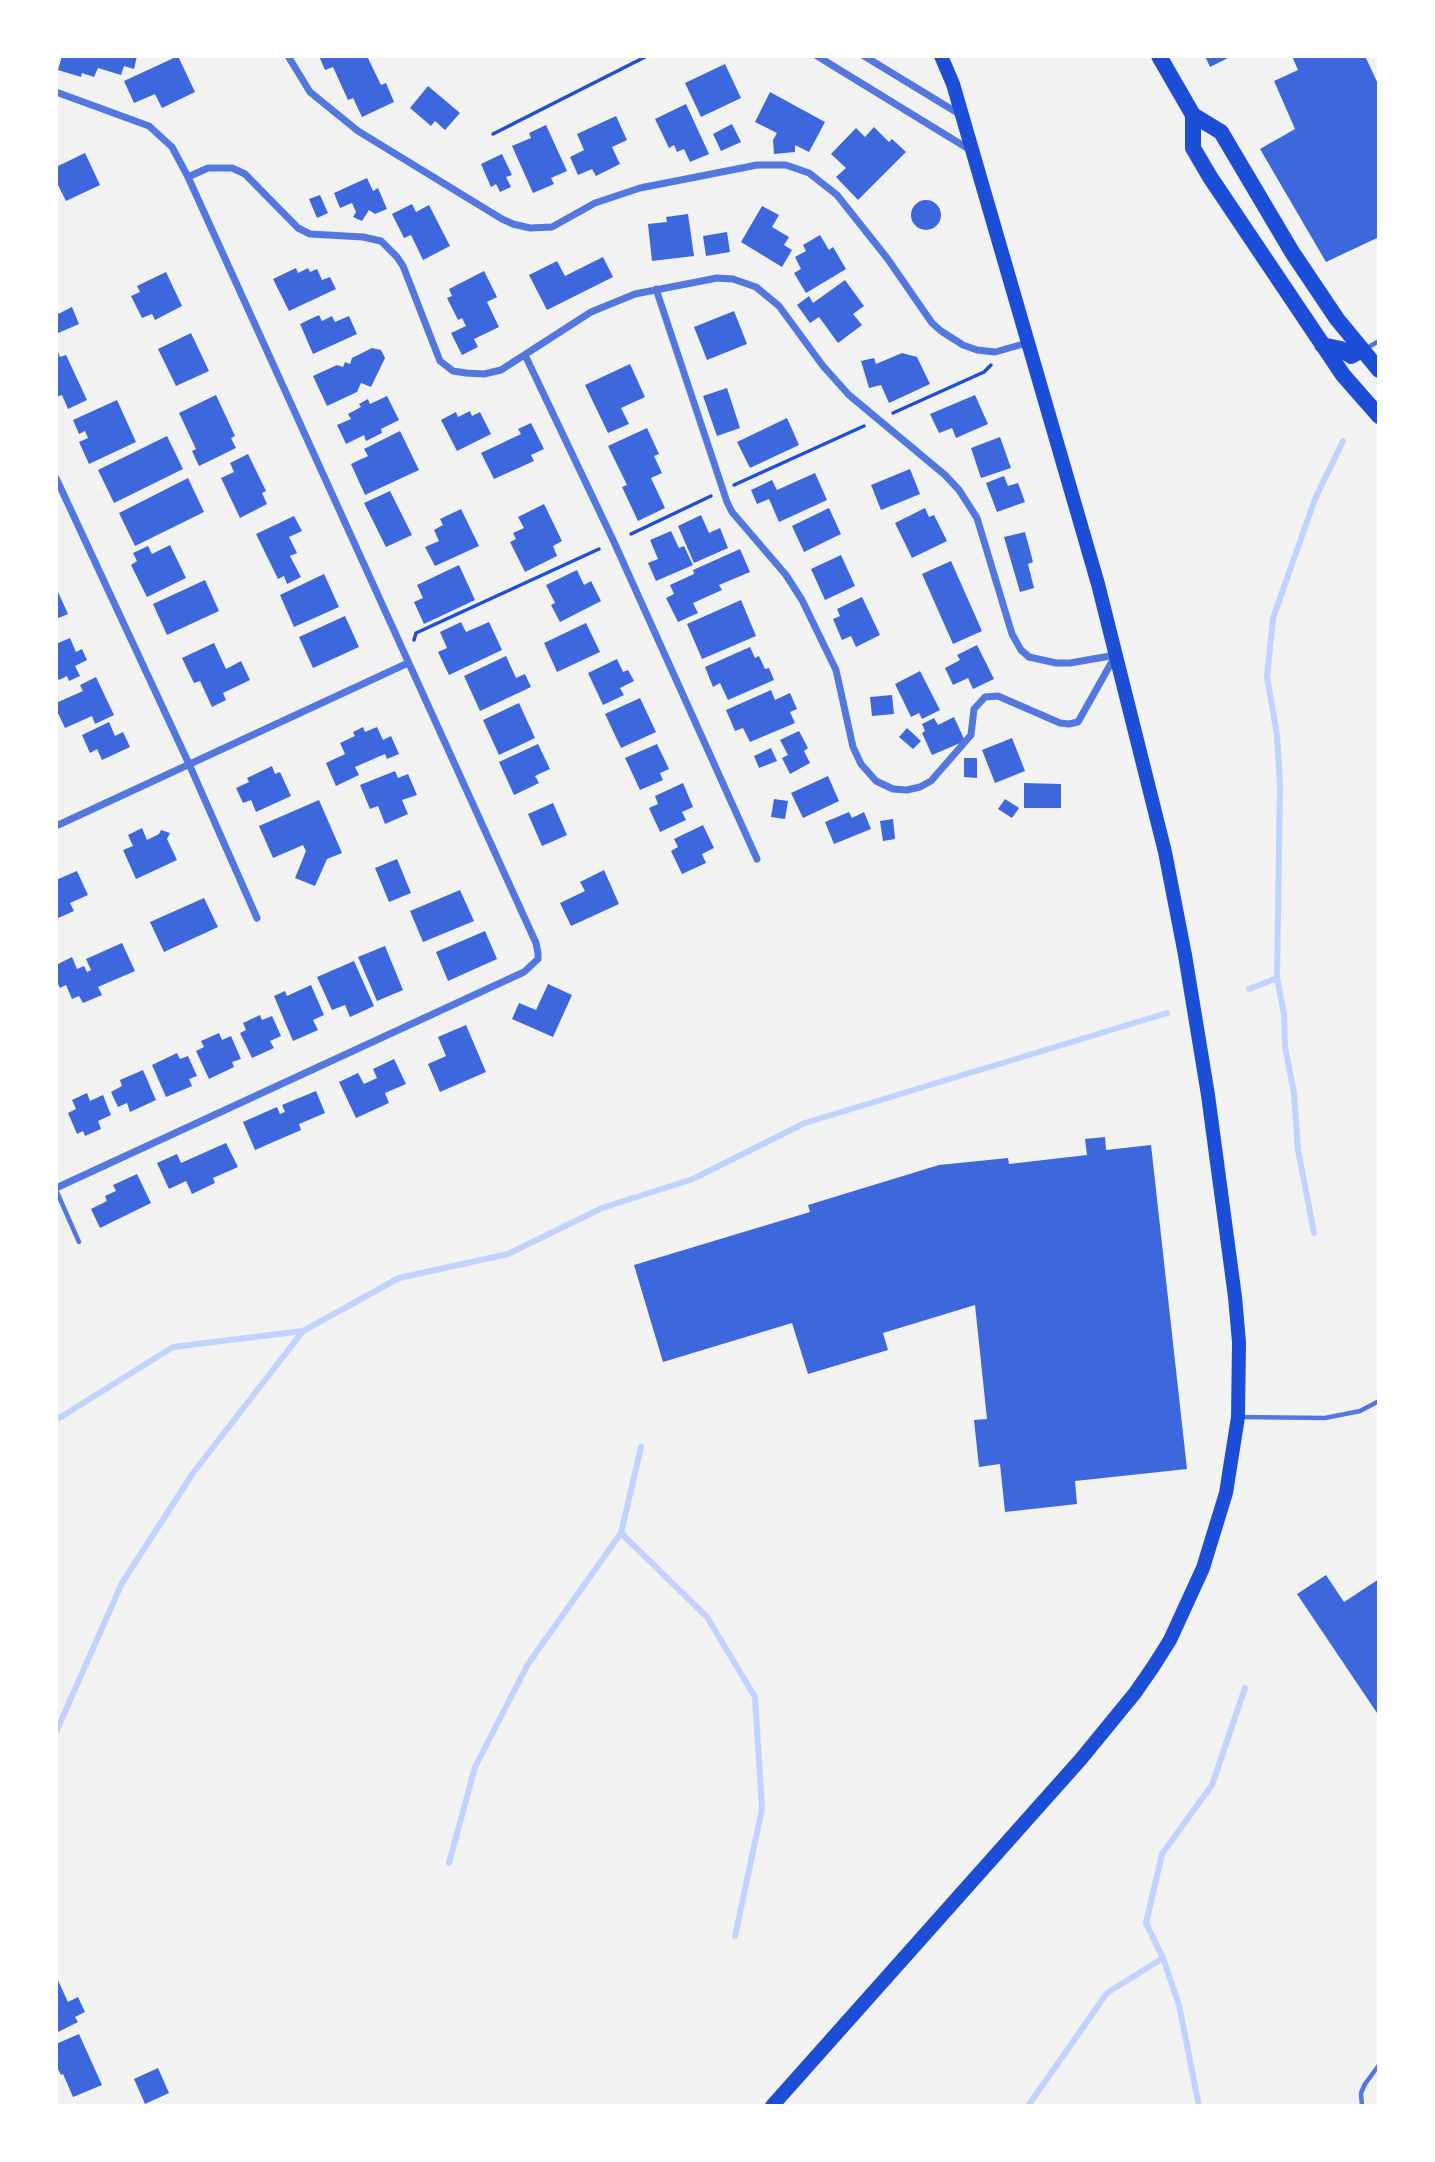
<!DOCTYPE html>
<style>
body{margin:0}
#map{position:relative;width:1435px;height:2162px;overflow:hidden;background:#f2f2f2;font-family:"Source Sans 3",sans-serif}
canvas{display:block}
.frame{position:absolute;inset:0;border:58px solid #fff;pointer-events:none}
</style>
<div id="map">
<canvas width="1435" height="2162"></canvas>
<div class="frame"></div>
</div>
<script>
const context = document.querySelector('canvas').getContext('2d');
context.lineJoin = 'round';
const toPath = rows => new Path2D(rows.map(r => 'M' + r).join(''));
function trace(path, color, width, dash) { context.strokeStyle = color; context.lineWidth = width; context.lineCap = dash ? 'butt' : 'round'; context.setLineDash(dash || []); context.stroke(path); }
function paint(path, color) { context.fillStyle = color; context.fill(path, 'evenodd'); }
const stream = toPath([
 [1277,978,1284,1014,1285,1047,1294,1093,1298,1150,1314,1233],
 [1249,989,1277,978,1280,785,1277,735,1267,677,1273,618,1315,499,1343,441],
 [56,1420,173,1347,303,1331,399,1278,508,1254,602,1208,693,1179,805,1123,1167,1013],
 [641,1447,621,1533,707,1617,755,1697,762,1809,735,1936],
 [56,1732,122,1583,193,1473,303,1331],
 [449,1863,475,1767,528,1664,621,1533],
 [1163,1958,1179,2005,1199,2106],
 [1028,2106,1107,1993,1163,1958,1146,1923,1162,1854,1212,1785,1245,1688]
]);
const building = toPath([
 [62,56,137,56,134,69,124,66,121,75,98,68,94,77,82,73,81,77,58,70],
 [178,56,195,92,162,108,155,94,134,103,124,81],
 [319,56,367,56,381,85,386,83,394,102,362,117,353,98,348,100,333,67,325,70],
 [1205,56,1232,56,1210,67],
 [1292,56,1365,56,1379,86,1379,237,1326,262,1260,149,1295,129,1274,81,1298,70],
 [725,64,741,98,701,117,685,83],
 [428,86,460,113,445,130,435,121,431,126,410,108],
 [770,92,825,122,809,152,795,145,795,152,774,154,773,140,777,133,755,122],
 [686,104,709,154,690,162,684,149,677,152,674,145,669,148,655,119],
 [616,116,627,140,612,147,620,164,596,176,592,169,578,175,570,157,584,150,577,134],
 [732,124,741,142,721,151,713,134],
 [546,125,567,171,551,178,554,184,533,193,512,146,531,138,529,133],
 [874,127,889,142,892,139,906,152,858,200,836,177,846,168,831,154,856,128,865,137],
 [85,153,100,185,66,201,56,181,56,167],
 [502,154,512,175,506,177,511,187,500,192,496,184,491,187,481,164],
 [367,178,373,191,378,188,387,209,375,214,369,210,362,221,353,217,356,212,352,203,340,208,334,193],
 [320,195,328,213,317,218,309,199],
 '911 215a15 15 0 1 1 30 0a15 15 0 1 1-30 0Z',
 [412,204,416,212,429,205,450,246,423,260,411,235,404,238,392,214],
 [762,206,779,215,772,227,789,237,784,245,792,250,782,267,741,242],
 [688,214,694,256,652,261,648,224,667,222,666,217],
 [727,232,730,252,706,256,703,236],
 [820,235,829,250,833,247,846,269,806,293,794,273,801,269,795,257,806,251,803,245],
 [603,257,613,277,547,310,529,275,557,261,565,276],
 [296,268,298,273,308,268,310,272,317,269,322,280,330,277,336,289,289,311,273,279],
 [484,271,497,297,487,302,499,327,474,339,478,347,462,355,451,333,466,326,462,318,458,320,447,298,452,296,449,289],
 [166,272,182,306,155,320,152,314,142,318,131,296,140,292,137,286],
 [845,280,864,306,853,314,862,325,838,343,819,317,810,323,797,305,809,296,813,303],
 [72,307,79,324,56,334,56,315],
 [734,311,747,344,707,360,694,327],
 [319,315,322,321,332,316,335,322,349,316,357,334,313,354,300,324],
 [191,333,209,371,176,386,158,349],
 [56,347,60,357,66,355,87,400,68,409,62,395,56,397],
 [372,348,381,350,385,358,371,387,361,383,357,392,327,406,313,376,337,365,343,367,345,362,350,364,352,358],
 [902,353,917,357,930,384,889,403,881,385,869,388,861,361,874,358,876,364],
 [630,364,645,397,621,408,629,424,608,433,585,385],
 [727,388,740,428,717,436,703,396],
 [216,395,235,436,231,438,236,448,199,466,192,451,196,449,179,413],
 [975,395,988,424,956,438,952,428,939,433,930,414],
 [387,396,399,420,381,429,382,433,366,441,364,435,346,444,337,425,351,419,348,414,361,407,359,404,368,399,370,404],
 [117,400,136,442,89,464,79,442,88,438,85,431,79,434,73,420],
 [470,411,472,416,480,412,491,434,457,451,441,420,456,412,458,417],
 [787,418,799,445,750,468,737,442],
 [531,423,544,449,531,455,534,461,494,479,481,453,521,434,518,429],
 [647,428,659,454,654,456,662,473,651,478,665,508,638,521,622,487,627,485,608,446],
 [400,431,419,470,365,495,351,464,368,456,364,449],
 [167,436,183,469,114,503,98,470],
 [1000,437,1011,468,981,478,971,448],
 [248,454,266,491,262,493,267,504,240,518,221,478,234,472,230,463],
 [910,469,920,494,881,510,871,485],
 [815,473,827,500,779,522,769,499,757,504,751,490,772,480,777,490],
 [1004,476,1008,486,1018,483,1025,502,997,512,986,483],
 [188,478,204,512,135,546,119,513],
 [390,491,412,535,386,547,364,503],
 [544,504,562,541,553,546,557,556,525,572,510,542,516,539,513,533,524,528,518,517],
 [829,508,841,534,804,552,792,526],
 [925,508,929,517,934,515,947,541,912,558,895,523],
 [461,509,479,546,435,566,425,547,439,541,434,530,443,525,440,519],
 [701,515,709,533,720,528,728,548,694,563,678,526],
 [294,516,302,531,289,537,297,553,290,556,301,577,287,584,284,576,278,579,256,534],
 [671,531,679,548,684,546,693,565,656,581,648,563,658,559,650,540],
 [1025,532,1033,562,1028,564,1034,588,1020,592,1004,537],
 [170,545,186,578,147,597,131,565,137,561,133,553,148,546,152,554],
 [740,549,750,572,719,585,722,590,693,603,698,613,678,622,666,598,674,594,670,585,694,574,693,570],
 [841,555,855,586,825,600,811,569],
 [951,561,982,631,953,644,922,574],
 [459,565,475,600,424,624,414,602,423,598,417,585],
 [577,570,584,585,591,581,601,601,560,622,551,605,555,603,546,585],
 [324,574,339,607,294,627,280,595],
 [205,580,219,611,167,635,153,604],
 [58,592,68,614,56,619,56,593],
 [862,597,880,635,856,647,851,636,842,640,833,619,840,616,837,609],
 [741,600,756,636,702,659,687,624],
 [345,616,359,647,313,668,299,637],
 [461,622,466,632,489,622,502,650,449,675,438,652,447,648,440,632],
 [586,623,600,652,557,672,544,643],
 [70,638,76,652,82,649,87,660,75,666,80,676,69,681,67,676,59,680,56,674,56,644],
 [214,643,226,669,241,661,250,680,223,693,226,700,212,707,200,681,194,683,182,658],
 [977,645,994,679,973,689,968,678,953,685,945,668,960,660,957,655],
 [750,647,755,658,759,656,765,669,769,668,774,680,728,700,720,683,713,687,705,667],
 [506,656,516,678,525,674,531,687,480,711,464,676],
 [617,659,623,672,628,670,634,681,620,688,624,695,603,705,588,673],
 [920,671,940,710,922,719,919,713,911,717,895,684],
 [96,677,114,715,95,724,92,716,65,728,56,709,56,703,83,691,80,685],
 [771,690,775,700,790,693,797,709,790,712,795,723,750,742,743,728,735,731,726,710],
 [892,695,894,714,872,716,870,697],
 [640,698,656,732,621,748,605,714],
 [519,703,535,738,499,755,483,720],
 [954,717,965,741,932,755,922,733,925,731,922,724,934,718,938,725],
 [109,722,115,736,123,732,130,747,102,760,97,749,90,753,82,735],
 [363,727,365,732,377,727,383,740,391,736,399,754,387,759,385,754,355,767,359,775,336,786,326,763,345,754,340,743,355,736,353,732],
 [907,728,921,741,913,749,899,737],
 [799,731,808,748,804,751,810,763,790,774,782,758,788,755,780,740],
 [1012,738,1025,771,995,783,982,750],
 [538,744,550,769,535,776,539,783,514,795,499,762],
 [657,744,669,769,660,773,663,780,640,790,625,758],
 [771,748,777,761,759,768,754,756],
 [964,758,977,758,977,778,964,777],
 [272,766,275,774,280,772,291,796,256,812,251,800,243,803,236,788,249,782,247,778],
 [395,771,398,778,408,774,417,795,402,800,408,814,385,824,378,806,370,809,360,785],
 [828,776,839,801,803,818,791,793],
 [683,783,693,807,682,812,686,820,660,832,649,808,658,804,655,796],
 [1024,783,1061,784,1061,808,1024,808],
 [774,799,788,801,785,819,771,817],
 [1005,799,1019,808,1012,818,998,809],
 [319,800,342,853,327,859,315,886,295,878,306,851,303,845,273,858,259,826],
 [553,803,567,835,542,846,528,814],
 [849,812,852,818,864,812,871,829,834,844,825,822],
 [893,819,895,839,883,841,880,821],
 [703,825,714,848,702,854,706,863,682,874,671,851,678,847,674,839],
 [142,828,147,840,159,834,161,830,170,833,167,839,177,860,136,879,123,850,133,846,128,835],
 [397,859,411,893,389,902,375,868],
 [604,870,619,904,571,926,560,903,585,891,580,882],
 [77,871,88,895,70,903,74,911,56,919,56,880],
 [460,890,474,921,423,942,410,911],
 [204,898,218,927,164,952,150,922],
 [485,931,497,959,448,981,436,952],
 [122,943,135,971,98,987,102,995,83,1003,79,996,72,999,66,985,60,988,56,980,56,965,72,957,77,969,84,966,87,972,91,970,86,959],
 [385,946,403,990,377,1001,358,957],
 [354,961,374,1006,350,1017,345,1005,332,1010,317,977],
 [548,984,572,995,553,1037,512,1019,519,1003,536,1010],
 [311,985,324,1015,313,1020,318,1030,293,1041,274,996,285,991,287,996],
 [260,1015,262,1020,272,1016,281,1036,270,1041,274,1048,252,1058,240,1033,246,1030,243,1023],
 [466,1025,486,1072,440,1092,428,1064,446,1056,438,1037],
 [219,1033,222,1040,231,1036,241,1059,232,1062,234,1067,209,1079,196,1051,204,1047,201,1041],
 [177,1053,180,1059,188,1056,197,1076,189,1079,192,1086,166,1097,152,1065],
 [394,1059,406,1084,385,1093,389,1103,356,1118,339,1082,358,1073,364,1084,377,1078,373,1069],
 [143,1070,156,1100,130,1112,127,1103,118,1107,111,1092,122,1086,120,1080],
 [316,1091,325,1113,299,1124,301,1130,255,1150,243,1122,277,1107,280,1114,285,1112,282,1105],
 [87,1093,90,1101,103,1095,111,1115,98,1121,101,1129,85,1136,83,1131,77,1134,68,1113,76,1109,72,1100],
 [1105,1137,1106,1150,1151,1145,1187,1469,1075,1481,1077,1504,1005,1512,1000,1464,979,1467,974,1420,987,1419,975,1305,883,1333,888,1350,808,1374,792,1323,663,1362,634,1265,810,1212,808,1205,939,1165,1008,1158,1009,1164,1087,1155,1085,1139],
 [226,1143,238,1167,213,1178,215,1183,192,1194,186,1181,169,1189,157,1163,177,1154,181,1163],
 [137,1174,151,1203,100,1228,91,1209,107,1201,105,1196,116,1191,113,1185],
 [1326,1575,1344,1602,1379,1579,1379,1716,1297,1594],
 [56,1976,68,2002,78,1997,85,2012,75,2017,78,2022,56,2033],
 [79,2034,102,2085,73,2097,63,2074,61,2075,56,2065,56,2044],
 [158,2068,169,2093,145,2104,134,2079]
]);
const path = toPath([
 [493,134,647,56],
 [893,413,984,372,991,365],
 [734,485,864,426],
 [631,534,711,496],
 [414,640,416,633,599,549]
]);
const service = toPath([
 [1365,349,1379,341],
 [56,1190,79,1242],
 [1239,1417,1325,1418,1360,1411,1379,1401],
 [1362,2106,1361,2093,1365,2084,1379,2065]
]);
const minor = toPath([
 [288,56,310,92,358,131,502,219,513,224,530,228,552,227,595,203,640,188,757,165,786,165,809,173,837,195,887,258,932,323,941,331,963,345,977,350,995,352,1027,343],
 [817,56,972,151],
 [864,56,961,115],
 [56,92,149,126,172,147,188,177,536,943,538,953,538,959,524,972,56,1188],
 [188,177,208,168,232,168,245,174,298,228,310,234,363,237,381,241,397,257,403,266,440,361,453,371,466,373,484,374,501,370,591,312,635,294,717,278,733,279,756,287,779,306,823,366,849,395,945,475,959,490,977,518,1012,634,1021,650,1029,657,1056,663,1070,663,1116,655],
 [656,289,727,502,732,512,786,575,802,600,836,670,853,747,861,764,876,781,893,789,907,790,920,787,931,781,971,735,974,709,985,697,998,696,1060,723,1069,724,1078,722,1114,658],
 [525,355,614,542,757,859],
 [56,478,189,764,257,918],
 [56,826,408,663]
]);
const secondary = toPath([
 [772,2106,1081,1759,1135,1693,1153,1667,1170,1640,1203,1568,1226,1493,1238,1417,1239,1342,1235,1297,1208,1095,1185,955,1165,852,1098,584,953,84,941,56]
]);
const primary = toPath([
 [1159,56,1193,115,1193,148,1210,177,1343,375,1379,416],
 [1193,115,1221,132,1292,252,1337,319,1379,370],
 [1322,345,1341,349,1351,356,1362,350]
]);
trace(stream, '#bfd3fe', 6);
paint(building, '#3d67dc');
trace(path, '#1d4ed8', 3.5);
trace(service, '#5277de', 4.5);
trace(minor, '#5277de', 7);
trace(secondary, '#1d4ed8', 14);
trace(primary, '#1d4ed8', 16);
</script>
